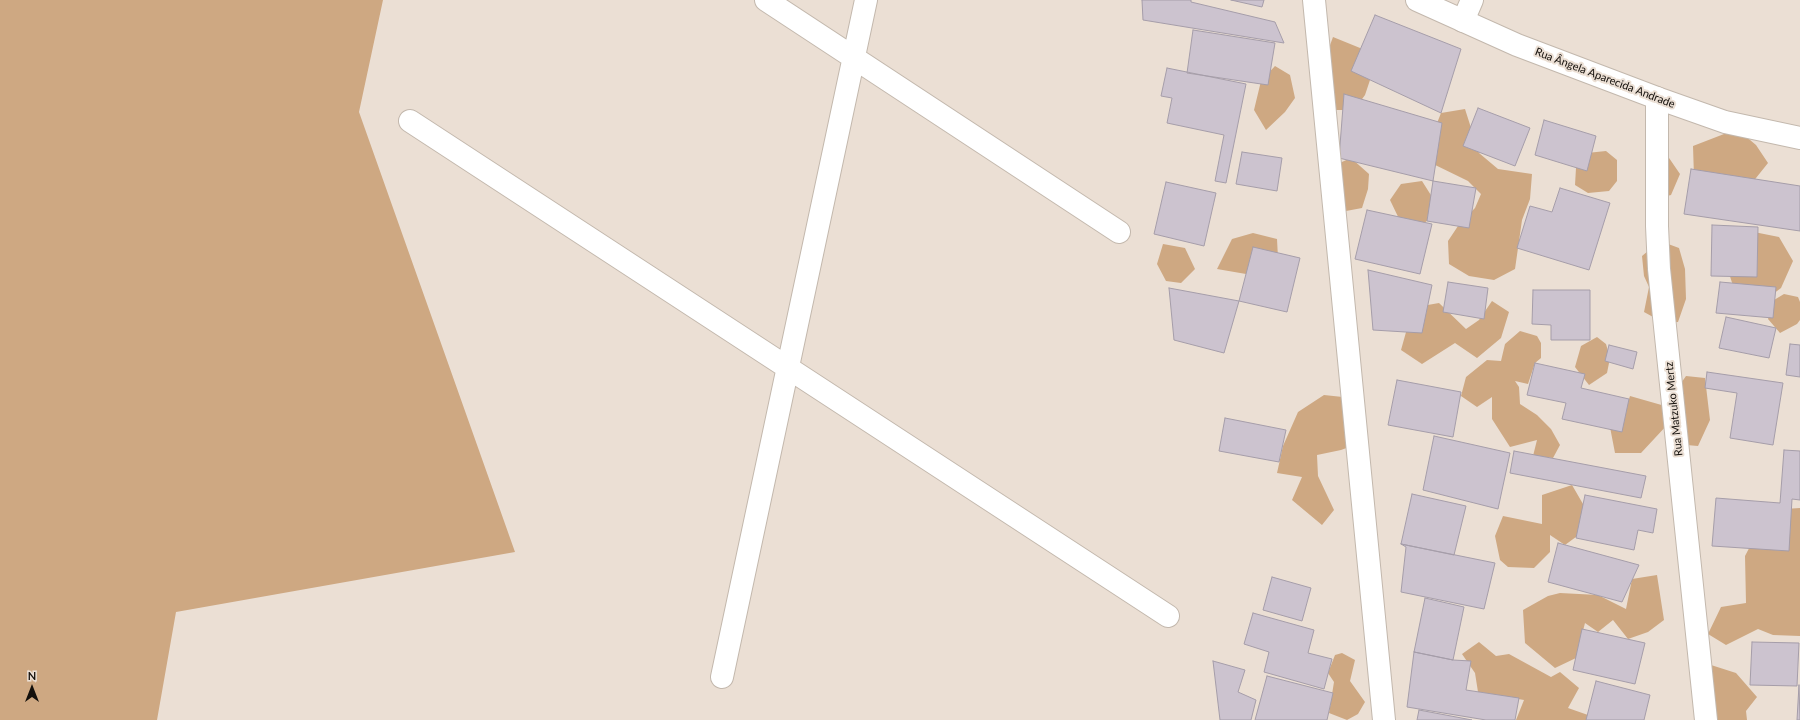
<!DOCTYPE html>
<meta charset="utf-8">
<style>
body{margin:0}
#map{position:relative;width:1800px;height:720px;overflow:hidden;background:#ebdfd4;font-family:Lato,sans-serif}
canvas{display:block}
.north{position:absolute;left:12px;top:668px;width:40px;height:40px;-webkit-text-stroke:3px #ebdfd4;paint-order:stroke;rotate:0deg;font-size:11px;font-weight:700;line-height:16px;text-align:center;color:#14100c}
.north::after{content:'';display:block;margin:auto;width:14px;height:18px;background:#14100c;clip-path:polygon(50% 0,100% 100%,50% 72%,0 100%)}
</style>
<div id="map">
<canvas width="1800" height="720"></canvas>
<div class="north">N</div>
</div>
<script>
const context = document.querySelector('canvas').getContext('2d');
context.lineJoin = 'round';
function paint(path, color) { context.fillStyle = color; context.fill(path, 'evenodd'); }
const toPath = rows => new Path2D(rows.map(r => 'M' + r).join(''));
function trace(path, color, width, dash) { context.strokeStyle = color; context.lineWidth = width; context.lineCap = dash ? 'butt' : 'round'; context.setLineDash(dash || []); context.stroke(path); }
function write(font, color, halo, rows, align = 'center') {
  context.font = font + ' Lato,sans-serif'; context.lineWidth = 4; context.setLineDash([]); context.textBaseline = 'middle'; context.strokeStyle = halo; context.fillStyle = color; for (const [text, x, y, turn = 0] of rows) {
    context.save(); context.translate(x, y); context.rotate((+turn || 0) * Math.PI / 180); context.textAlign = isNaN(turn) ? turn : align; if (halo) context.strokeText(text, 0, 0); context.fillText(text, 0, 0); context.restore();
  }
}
const forest = toPath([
 [0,0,383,0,359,112,515,552,176,612,157,720,0,720],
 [1333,37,1365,50,1371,77,1365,95,1354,110,1335,110,1325,59],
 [1275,66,1290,75,1295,98,1285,112,1266,130,1254,110,1261,81],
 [1465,109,1479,153,1498,169,1532,174,1530,199,1522,220,1515,269,1494,280,1469,276,1449,264,1448,241,1460,223,1475,208,1481,194,1468,181,1427,161,1432,136,1441,113],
 [1737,129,1756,145,1768,163,1752,183,1694,177,1693,146],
 [1606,151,1617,160,1617,181,1609,191,1588,193,1575,185,1576,168,1587,153],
 [1667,155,1680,174,1671,195,1652,200],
 [1351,158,1369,174,1368,189,1362,208,1346,211,1330,204,1335,165],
 [1422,181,1434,200,1427,221,1413,230,1403,227,1390,200,1401,184],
 [1749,231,1779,237,1793,261,1781,288,1761,303,1736,295,1726,264],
 [1253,233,1277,239,1278,258,1246,274,1217,269,1232,239],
 [1660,241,1679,248,1685,269,1686,299,1678,322,1664,323,1644,312,1649,287,1644,276,1642,256],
 [1163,244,1185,248,1195,269,1181,283,1166,281,1157,264],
 [1784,294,1798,297,1800,302,1800,320,1797,324,1780,333,1768,319,1774,300],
 [1492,301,1509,312,1501,338,1477,358,1455,343,1422,364,1401,350,1408,325,1422,306,1439,303,1466,329,1479,320],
 [1520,331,1537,336,1541,343,1541,358,1535,363,1528,384,1515,381,1519,387,1520,404,1537,415,1551,429,1560,445,1553,458,1533,456,1537,440,1510,447,1492,419,1492,397,1477,407,1461,396,1466,377,1487,360,1501,361,1505,344],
 [1597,337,1606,344,1610,358,1607,373,1589,385,1575,367,1581,346],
 [1686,376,1705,378,1710,420,1698,446,1675,444,1668,424,1641,453,1615,453,1609,422,1629,399,1630,396,1665,406],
 [1324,395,1352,398,1368,440,1341,450,1317,455,1318,476,1334,510,1322,525,1292,500,1302,477,1277,473,1283,446,1298,412],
 [1572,485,1583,504,1584,531,1565,545,1550,535,1550,552,1534,568,1508,567,1500,560,1495,536,1503,516,1542,524,1542,495],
 [1800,508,1800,636,1773,635,1758,629,1726,645,1708,634,1721,607,1746,603,1745,556,1769,510],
 [1657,575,1664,620,1648,632,1628,639,1613,620,1598,632,1585,623,1576,658,1555,668,1525,643,1523,610,1548,596,1560,593,1598,595,1626,609,1632,579],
 [1479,642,1496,656,1509,654,1551,677,1560,672,1579,688,1568,708,1588,715,1588,720,1516,720,1524,700,1478,692,1475,673,1462,654],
 [1342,653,1355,660,1350,681,1365,702,1358,714,1347,720,1329,713,1334,682,1328,673,1335,655],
 [1711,665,1736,673,1757,697,1746,711,1747,720,1707,720]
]);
const building = toPath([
 [1142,0,1191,0,1191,2,1275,22,1284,43,1143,20,1142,0],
 [1231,0,1264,0,1262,7,1231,0],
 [1375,15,1461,49,1441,113,1351,71,1375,15],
 [1193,30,1275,43,1268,85,1187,73,1193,30],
 [1167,68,1246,84,1226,183,1215,181,1224,135,1167,123,1172,98,1161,96,1167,68],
 [1344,94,1442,123,1433,181,1339,158,1344,94],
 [1478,108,1530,128,1515,166,1463,146,1478,108],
 [1544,120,1596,136,1587,171,1535,155,1544,120],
 [1242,152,1282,158,1277,191,1236,184,1242,152],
 [1691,169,1800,186,1800,231,1684,214,1691,169],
 [1433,181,1476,188,1469,228,1427,221,1433,181],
 [1166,182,1216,193,1204,246,1154,234,1166,182],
 [1560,188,1610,203,1589,270,1517,248,1530,206,1552,212,1560,188],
 [1367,210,1432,224,1420,274,1355,259,1367,210],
 [1712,225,1758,227,1757,277,1711,276,1712,225],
 [1253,247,1300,258,1287,312,1239,301,1253,247],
 [1368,270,1432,285,1422,333,1373,330,1368,270],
 [1448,282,1488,288,1484,319,1443,312,1448,282],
 [1720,282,1776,287,1773,318,1716,313,1720,282],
 [1169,288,1239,301,1224,353,1174,340,1169,288],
 [1533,290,1590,290,1590,340,1551,340,1551,325,1532,324,1533,290],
 [1726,317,1776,328,1769,358,1719,348,1726,317],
 [1790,344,1800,345,1800,377,1786,375,1790,344],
 [1609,345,1637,352,1633,369,1605,361,1609,345],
 [1535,363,1585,374,1581,388,1629,399,1622,432,1562,419,1566,403,1527,395,1535,363],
 [1707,372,1783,383,1773,445,1730,438,1737,393,1705,388,1707,372],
 [1397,380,1461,392,1453,437,1388,425,1397,380],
 [1225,418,1286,430,1279,462,1219,451,1225,418],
 [1434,436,1510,453,1498,509,1423,490,1434,436],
 [1784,450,1800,451,1800,500,1792,499,1789,551,1712,546,1716,498,1780,503,1784,450],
 [1514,451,1646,476,1641,498,1510,473,1514,451],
 [1412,494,1466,506,1454,555,1401,544,1412,494],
 [1585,495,1657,509,1653,533,1638,530,1634,550,1576,538,1585,495],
 [1558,543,1639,565,1622,602,1548,582,1558,543],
 [1401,544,1495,563,1484,609,1401,592,1406,547,1401,544],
 [1272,577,1311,588,1302,621,1263,610,1272,577],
 [1425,598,1464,607,1453,660,1414,652,1425,598],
 [1253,613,1314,630,1308,653,1332,659,1324,689,1264,672,1269,652,1244,644,1253,613],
 [1582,629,1645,643,1635,684,1573,670,1582,629],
 [1752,642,1799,643,1797,686,1750,685,1752,642],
 [1414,652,1453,660,1471,661,1466,690,1519,698,1515,720,1486,720,1407,707,1414,652],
 [1213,661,1245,670,1238,692,1256,700,1251,720,1220,720,1213,661],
 [1267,676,1333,693,1327,720,1255,720,1267,676],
 [1596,681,1650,695,1644,720,1586,720,1596,681],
 [1799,685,1800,720,1797,720,1799,685],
 [1419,710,1472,720,1417,720,1419,710]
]);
const minor = toPath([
 [766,0,1119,232],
 [1314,0,1384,720],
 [1463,21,1472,0],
 [1657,98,1657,226,1659,269,1706,720],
 [410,121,1168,616],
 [722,677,866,0]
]);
const tertiary = toPath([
 [1417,0,1517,45,1657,98,1725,122,1800,138]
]);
const streetNames = [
 ["Rua Ângela Aparecida Andrade",1605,78,21],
 ["Rua Matzuko Mertz",1674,409,-96]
];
paint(forest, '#cea882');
paint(building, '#ccc3cf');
trace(building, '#a59da9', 1);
trace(minor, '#c3b8ad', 24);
trace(tertiary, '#c3b8ad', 24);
trace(minor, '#fff', 22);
trace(tertiary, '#fff', 22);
write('11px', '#14100c', '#ebdfd4', streetNames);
</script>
